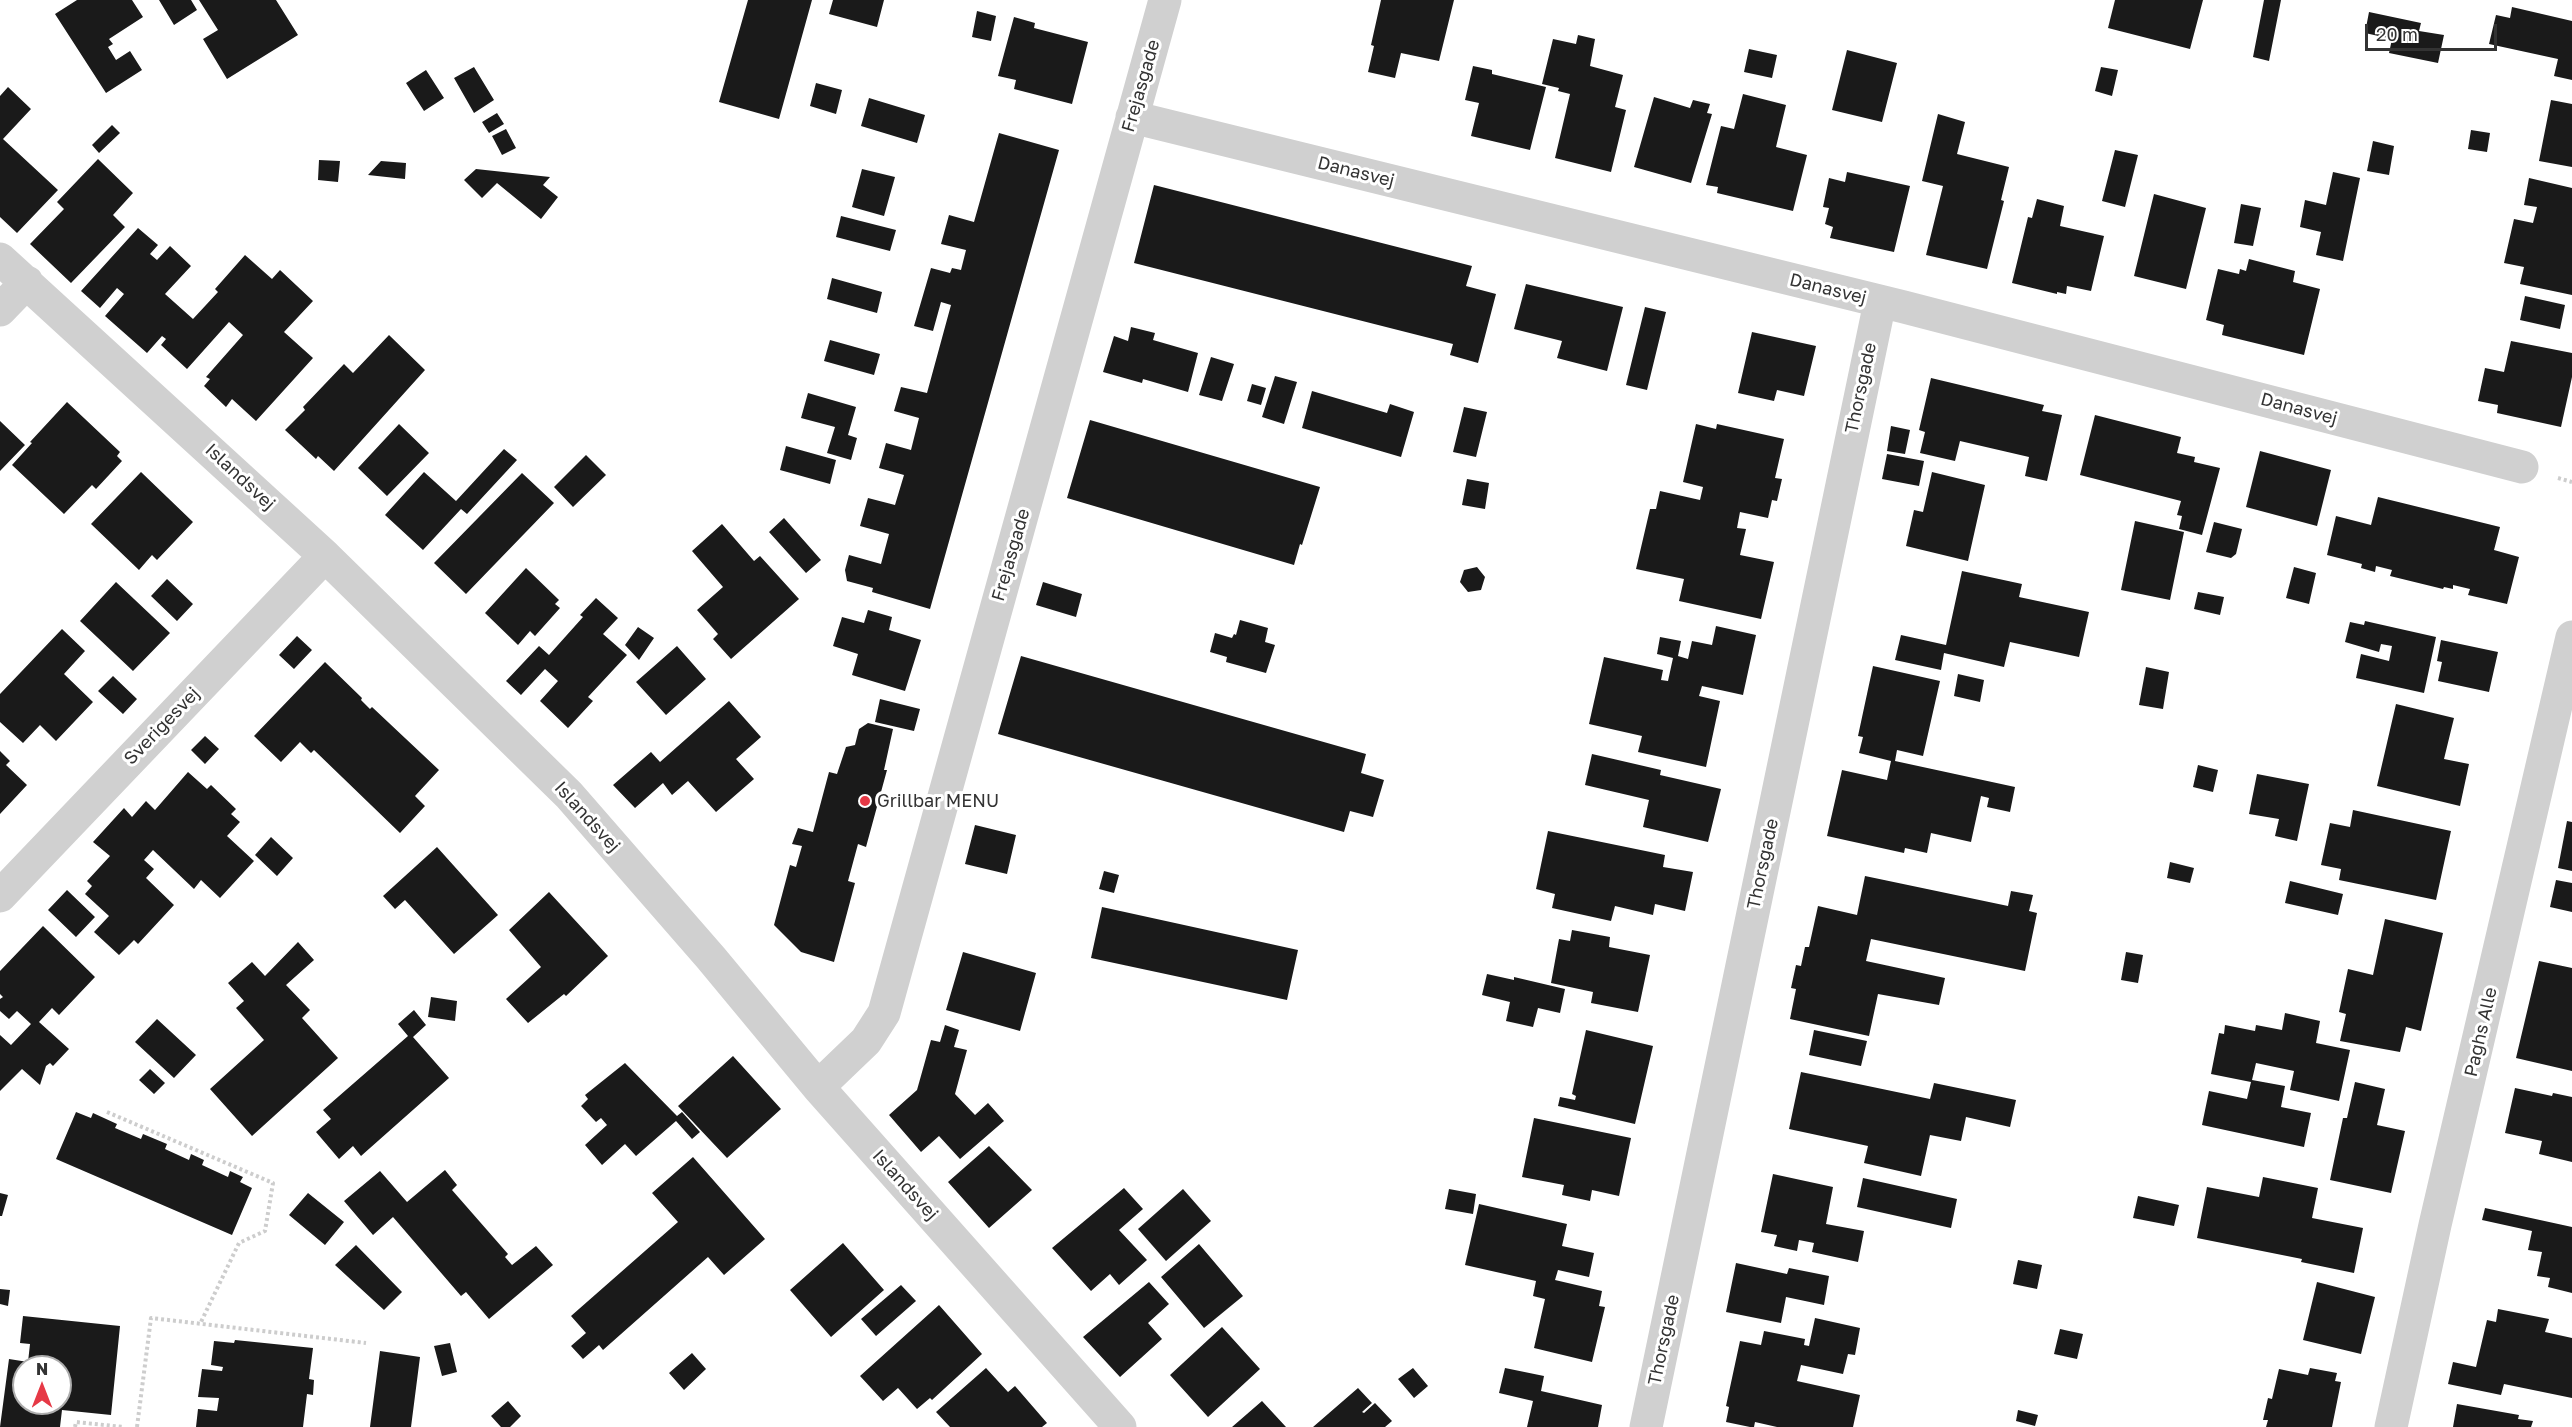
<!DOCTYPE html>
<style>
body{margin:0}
#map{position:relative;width:2572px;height:1427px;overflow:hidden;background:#fff;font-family:"Golos Text",sans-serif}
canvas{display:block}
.north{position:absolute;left:12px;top:1355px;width:60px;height:60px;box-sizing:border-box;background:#fff;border:2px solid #adadad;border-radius:50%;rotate:0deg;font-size:16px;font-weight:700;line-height:24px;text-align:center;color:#333}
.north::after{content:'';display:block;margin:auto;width:21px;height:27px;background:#e63946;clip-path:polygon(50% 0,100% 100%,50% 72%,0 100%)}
.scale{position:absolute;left:2365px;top:24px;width:132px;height:27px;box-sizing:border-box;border:3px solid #333;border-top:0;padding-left:8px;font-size:18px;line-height:21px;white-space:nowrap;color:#333;-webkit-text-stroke:4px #fff;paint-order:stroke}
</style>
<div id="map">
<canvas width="2572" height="1427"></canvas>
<div class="north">N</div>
<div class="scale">20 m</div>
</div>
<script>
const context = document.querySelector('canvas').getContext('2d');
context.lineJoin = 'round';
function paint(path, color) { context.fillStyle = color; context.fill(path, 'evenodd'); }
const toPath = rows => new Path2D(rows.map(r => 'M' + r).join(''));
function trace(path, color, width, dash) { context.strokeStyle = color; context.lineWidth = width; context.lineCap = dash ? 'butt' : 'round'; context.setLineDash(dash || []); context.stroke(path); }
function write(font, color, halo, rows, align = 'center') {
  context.font = font + ' "Golos Text",sans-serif'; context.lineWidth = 6; context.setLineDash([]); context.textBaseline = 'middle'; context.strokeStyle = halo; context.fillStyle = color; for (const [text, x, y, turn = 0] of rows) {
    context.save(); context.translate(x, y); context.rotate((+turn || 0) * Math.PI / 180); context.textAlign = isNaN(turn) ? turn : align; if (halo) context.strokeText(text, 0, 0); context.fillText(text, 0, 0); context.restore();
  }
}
const building = toPath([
 [77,0,132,0,143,17,109,39,113,44,108,47,116,60,130,51,142,70,106,93,55,14],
 [159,0,191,0,197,10,174,25],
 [199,0,276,0,298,35,227,79,203,39,218,30],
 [748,0,812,0,779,119,719,102],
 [833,0,884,0,877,27,829,14],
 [1381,0,1454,0,1439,61,1401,53,1395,78,1368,72,1374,46,1371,45],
 [2115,0,2203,0,2190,49,2108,28],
 [2264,0,2281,0,2269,61,2253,57],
 [2512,7,2572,21,2572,80,2554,76,2558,59,2489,44,2496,15,2510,18],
 [977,11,996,16,991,41,972,37],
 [2369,12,2421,23,2419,31,2444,35,2438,63,2389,53,2392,39,2365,33],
 [1014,17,1035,23,1034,28,1088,42,1072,104,1014,89,1016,80,998,76],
 [1578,35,1595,39,1590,66,1623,75,1615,107,1626,110,1611,172,1555,158,1570,94,1558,91,1559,88,1542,84,1553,39,1576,44],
 [1749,49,1777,55,1772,78,1744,72],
 [1847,50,1897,63,1882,122,1832,110],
 [1473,66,1492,70,1492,74,1546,87,1530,150,1471,136,1479,103,1465,100],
 [474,67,494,100,474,113,454,78],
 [2101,67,2118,70,2112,96,2095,91],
 [426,70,444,98,424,111,406,83],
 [816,83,842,90,836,114,810,106],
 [8,87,31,109,3,139,58,190,17,233,0,217,0,96],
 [1743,94,1786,105,1776,147,1807,155,1793,211,1717,193,1718,187,1706,185,1721,126,1734,129],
 [1654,97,1690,108,1693,100,1710,104,1707,113,1712,114,1691,183,1634,167],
 [869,98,925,115,917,143,861,126],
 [2551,100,2572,104,2572,167,2539,161],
 [497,113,504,124,489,133,482,122],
 [1938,114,1965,122,1957,154,2009,167,2001,200,2004,201,1987,269,1926,255,1943,186,1922,181],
 [112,125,120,133,99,153,92,145],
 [506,129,516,148,502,155,492,136],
 [2471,130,2490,133,2487,152,2468,149],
 [999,133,1059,150,930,609,872,592,873,588,847,581,845,570,849,555,881,564,889,534,860,526,868,498,895,505,904,475,879,468,886,443,911,450,919,418,894,411,901,387,927,393,951,305,941,302,933,331,914,326,931,268,950,273,952,268,961,270,966,250,941,244,949,215,974,222],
 [2373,141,2394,146,2389,175,2367,171],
 [2115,150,2138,155,2125,207,2102,201],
 [98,159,133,193,113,215,125,227,71,283,30,244,64,209,57,202],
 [319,160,340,161,338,182,318,180],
 [381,161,406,163,405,179,368,175],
 [476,169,550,177,543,185,558,197,541,219,497,183,482,198,464,180],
 [862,169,895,177,884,216,852,207],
 [1847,172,1910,186,1894,252,1830,238,1833,227,1825,224,1829,208,1823,207,1829,178,1845,182],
 [2333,172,2360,178,2343,261,2316,255,2321,232,2300,227,2305,200,2326,205],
 [2529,178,2572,188,2572,295,2520,284,2524,267,2504,263,2514,219,2533,223,2537,207,2524,205],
 [1154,185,1472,266,1466,286,1496,294,1478,363,1450,355,1453,344,1134,263],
 [2154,194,2206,208,2186,289,2134,276],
 [2037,199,2064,206,2060,226,2104,236,2091,291,2067,286,2066,294,2057,292,2057,294,2012,283,2028,217,2032,218],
 [2241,204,2261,208,2253,246,2234,243],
 [841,216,896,230,890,251,836,237],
 [138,228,158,245,150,254,157,260,170,246,191,266,165,294,193,319,218,292,215,289,245,255,272,279,280,270,313,301,284,332,313,358,256,421,232,399,226,407,204,386,210,379,206,377,243,335,229,322,187,369,161,345,166,339,162,336,147,353,105,316,124,294,117,288,100,308,81,291],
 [2249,259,2295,271,2293,282,2320,289,2304,355,2222,335,2224,325,2206,320,2218,269,2239,274,2240,269,2246,271],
 [832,278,882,292,877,313,827,299],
 [1526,284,1623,307,1607,371,1557,358,1562,341,1514,329],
 [2525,296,2565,305,2560,329,2520,320],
 [1645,307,1666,312,1647,390,1626,385],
 [1131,327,1155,333,1153,340,1198,353,1188,392,1143,379,1142,383,1103,372,1114,336,1128,341],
 [1752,332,1816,346,1804,396,1777,390,1774,401,1738,393],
 [389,335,425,370,334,471,318,456,316,459,285,430,305,410,303,407,344,364,353,373],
 [830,340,880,354,874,375,824,361],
 [2511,341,2572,353,2572,377,2561,427,2497,413,2498,405,2478,401,2485,368,2504,372],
 [1211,357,1234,364,1222,401,1199,395],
 [1275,376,1297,382,1284,424,1262,417],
 [1931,378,2044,405,2042,411,2062,415,2047,481,2025,476,2029,457,1960,441,1955,461,1920,453,1925,432,1919,430],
 [1252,384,1266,388,1261,405,1247,401],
 [1312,391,1387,413,1390,404,1414,412,1401,457,1302,428],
 [808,393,856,407,848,435,857,438,851,460,827,453,835,427,801,418],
 [67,402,120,452,117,456,122,461,96,489,92,485,64,514,12,465,32,443,30,442],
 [1464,407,1487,412,1476,457,1453,452],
 [2095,415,2181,437,2177,453,2195,457,2194,462,2220,468,2202,535,2179,529,2182,516,2177,515,2181,501,2080,475],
 [1090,420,1320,487,1302,545,1300,544,1294,565,1067,498],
 [0,421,25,445,0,471],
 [399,424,429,453,387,496,358,468],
 [1696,424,1716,429,1717,424,1784,439,1775,478,1782,479,1777,501,1772,500,1768,518,1740,512,1737,528,1746,529,1740,555,1774,562,1761,619,1679,601,1684,579,1636,569,1650,509,1656,509,1660,491,1700,500,1703,487,1683,482],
 [1891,426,1910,430,1905,454,1887,451],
 [786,446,836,460,830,484,780,470],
 [504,449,517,460,467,514,461,509,423,550,385,515,424,472,456,501],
 [2260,451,2331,470,2317,526,2246,507],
 [1887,454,1924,461,1919,486,1882,479],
 [586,455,606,475,573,507,554,487],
 [141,472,193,522,157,560,152,555,139,570,91,524],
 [1932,472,1985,485,1968,561,1906,546,1914,510,1923,512],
 [522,473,554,503,466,594,434,563],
 [1467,479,1489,483,1485,509,1462,505],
 [2378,497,2500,527,2494,550,2519,557,2507,604,2468,595,2470,589,2453,585,2453,589,2444,587,2443,589,2390,576,2392,570,2376,566,2375,572,2361,568,2362,564,2327,555,2336,516,2371,525],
 [784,518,821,560,806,573,769,532],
 [2135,521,2184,532,2170,600,2121,590],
 [2214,522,2242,529,2236,554,2231,558,2206,552],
 [722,524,754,561,760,556,799,599,731,659,713,639,718,634,697,610,723,587,692,551],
 [1477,567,1485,577,1481,590,1468,592,1460,582,1464,570],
 [2294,567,2316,573,2309,604,2286,598],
 [526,568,559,600,555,604,560,608,535,636,530,631,518,645,485,613],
 [1962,571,2022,584,2019,597,2089,612,2079,657,2010,642,2004,667,1944,653,1941,670,1895,660,1901,635,1946,645],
 [167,579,193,604,177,621,151,596],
 [116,582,170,633,133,671,80,621],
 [1043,582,1082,594,1076,617,1036,605],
 [2198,592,2224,597,2220,615,2194,609],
 [596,598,618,618,603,634,627,655,588,697,593,701,568,728,540,701,558,681,545,669,521,695,506,681,539,646,549,655,583,617,580,615],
 [868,610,892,617,889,630,921,640,905,691,852,675,858,654,833,646,842,617,864,623],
 [1240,620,1268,628,1265,642,1275,645,1266,673,1226,662,1227,657,1210,652,1215,633,1232,638,1234,634,1236,635],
 [2365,621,2436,637,2424,693,2356,678,2361,654,2389,661,2392,646,2381,644,2379,652,2345,642,2350,622,2364,625],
 [1716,626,1756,635,1743,695,1702,686,1699,696,1720,701,1706,767,1638,752,1642,736,1589,724,1604,657,1663,670,1661,680,1668,681,1673,658,1657,654,1660,637,1681,641,1678,656,1688,659,1692,641,1712,645],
 [638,627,654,638,639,660,625,645],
 [62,629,85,651,64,674,93,702,56,741,40,725,23,743,0,722,0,694],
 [297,636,312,650,294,669,279,655],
 [2441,640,2498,652,2489,692,2438,681,2442,662,2437,661],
 [677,646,706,679,666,715,636,682],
 [1021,656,1366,754,1361,773,1384,780,1373,817,1350,811,1344,832,998,734],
 [325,662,362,698,361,700,370,709,372,707,439,770,415,796,425,806,400,833,314,750,311,753,300,742,281,762,254,736],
 [1873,666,1940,681,1923,756,1897,750,1895,761,2015,787,2010,812,1987,807,1989,798,1981,796,1971,842,1931,833,1927,853,1905,848,1904,853,1827,836,1842,770,1887,780,1891,761,1859,753,1863,737,1858,736],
 [2146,667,2169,672,2163,709,2139,705],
 [1958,674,1984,680,1980,702,1954,696],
 [113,676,137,699,123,714,98,691],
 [880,699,920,709,914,731,875,722],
 [729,701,761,737,736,759,754,779,716,812,688,781,672,795,663,783,635,808,613,785,651,752,660,762],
 [2396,704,2454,718,2444,759,2469,764,2460,806,2377,786],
 [868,723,893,729,884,770,887,770,866,847,858,844,848,881,855,883,834,962,801,952,774,925,790,865,796,867,802,846,792,844,798,828,813,832,829,772,837,774,846,747,855,745,859,729],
 [205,736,219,749,205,764,191,750],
 [0,751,10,761,6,765,27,785,0,814],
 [1592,754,1661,770,1660,775,1721,789,1708,842,1643,827,1649,800,1585,785],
 [2198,765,2218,770,2213,792,2193,787],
 [188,772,207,789,211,785,236,809,231,814,240,822,227,836,254,861,220,898,201,880,194,889,153,850,144,860,154,869,146,878,174,905,138,944,134,940,119,955,94,932,109,916,85,894,92,886,87,881,110,856,93,842,124,808,132,817,146,801,155,810],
 [2257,774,2309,784,2297,841,2275,836,2279,819,2249,814],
 [2353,810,2451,831,2436,900,2339,880,2341,869,2321,865,2330,823,2350,827],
 [2567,821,2572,822,2572,871,2558,868],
 [975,825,1016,835,1007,874,965,864],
 [1548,831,1665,855,1663,867,1693,872,1685,911,1655,904,1653,915,1615,906,1611,921,1552,908,1555,894,1536,889],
 [271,837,293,858,277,876,255,855],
 [437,847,498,915,454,954,405,900,395,909,383,896],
 [2170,862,2194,868,2190,883,2167,878],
 [1104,871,1119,875,1114,893,1099,889],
 [1865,876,2008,906,2011,891,2033,895,2029,911,2037,913,2025,971,1871,939,1866,961,1945,978,1939,1005,1878,994,1869,1036,1790,1019,1796,989,1791,988,1796,965,1801,966,1805,947,1809,947,1818,906,1857,915],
 [2556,880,2572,883,2572,912,2550,907],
 [2290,881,2343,894,2338,915,2285,903],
 [67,890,95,917,76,937,48,910],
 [549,892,608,956,566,996,564,994,528,1023,506,999,541,967,509,930],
 [1102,907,1298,950,1287,1000,1091,958],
 [2385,919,2443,933,2421,1031,2406,1027,2400,1052,2340,1041,2346,1014,2339,1012,2348,969,2373,975],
 [43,926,95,977,59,1015,52,1008,39,1022,69,1049,53,1066,50,1063,46,1066,40,1085,22,1069,0,1091,0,1035,11,1045,31,1024,17,1011,9,1019,0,1011,0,999,3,997,0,994,0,971],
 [1572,930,1610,937,1609,947,1650,955,1638,1012,1591,1003,1593,992,1551,983,1559,939,1570,941],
 [298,942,314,960,286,985,310,1010,302,1018,338,1058,252,1136,210,1089,264,1040,236,1008,244,1001,228,983,252,962,265,976],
 [963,952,1036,973,1020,1031,946,1010],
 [2126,952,2143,955,2138,983,2121,980],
 [2539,961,2572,968,2572,1071,2516,1058],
 [1487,974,1514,980,1514,977,1565,989,1560,1013,1538,1008,1533,1027,1506,1021,1510,1002,1482,995],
 [431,997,457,1001,455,1021,428,1017],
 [414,1010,426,1025,413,1037,449,1078,361,1156,353,1146,339,1159,316,1132,331,1119,323,1110,408,1036,398,1024],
 [2285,1013,2320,1021,2316,1043,2350,1050,2339,1101,2290,1090,2294,1071,2256,1063,2252,1080,2285,1086,2281,1107,2311,1113,2304,1147,2202,1125,2209,1091,2247,1099,2251,1082,2211,1074,2219,1033,2224,1034,2225,1025,2255,1031,2256,1025,2282,1030],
 [157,1019,196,1055,174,1078,135,1042],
 [945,1025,959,1030,954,1047,967,1050,955,1094,975,1115,988,1103,1004,1121,960,1159,939,1136,921,1152,889,1115,917,1090,931,1040,940,1042],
 [1586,1030,1653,1046,1635,1124,1558,1106,1560,1097,1575,1100,1576,1096,1572,1094],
 [1814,1030,1867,1041,1861,1066,1809,1055],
 [733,1056,781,1109,727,1158,678,1106],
 [625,1063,677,1116,682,1112,700,1132,692,1139,676,1121,636,1156,625,1144,602,1165,585,1145,607,1125,601,1118,596,1122,581,1106,588,1099,585,1095],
 [150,1069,165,1083,154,1094,139,1080],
 [1801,1072,1930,1099,1934,1083,2016,1100,2010,1127,1966,1117,1961,1141,1930,1135,1921,1176,1864,1163,1868,1146,1789,1129],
 [2355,1082,2385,1089,2377,1125,2405,1131,2391,1193,2330,1180,2343,1118,2347,1118],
 [2515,1088,2552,1096,2553,1093,2572,1097,2572,1162,2539,1154,2542,1141,2505,1133],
 [76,1112,91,1118,93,1113,117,1124,115,1128,141,1139,143,1134,167,1144,165,1149,189,1160,191,1154,204,1160,202,1165,228,1177,230,1171,243,1177,240,1182,252,1188,232,1235,56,1159],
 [1534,1118,1631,1138,1619,1196,1592,1190,1590,1201,1562,1195,1564,1185,1522,1177],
 [989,1146,1032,1190,989,1228,948,1182],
 [693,1157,765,1239,724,1275,708,1257,603,1350,599,1345,583,1359,571,1346,586,1333,571,1316,678,1222,652,1193],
 [445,1170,457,1185,452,1190,508,1254,505,1257,512,1265,536,1246,553,1265,489,1319,466,1292,461,1296,393,1217,373,1235,344,1201,380,1171,407,1202],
 [1773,1174,1833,1187,1826,1224,1864,1231,1858,1262,1812,1252,1814,1243,1799,1240,1797,1251,1774,1246,1777,1235,1761,1232],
 [2263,1177,2318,1188,2312,1218,2363,1228,2354,1273,2301,1262,2302,1259,2197,1238,2207,1187,2259,1197],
 [1863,1178,1957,1199,1951,1228,1857,1207],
 [1124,1188,1143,1209,1119,1230,1147,1260,1119,1285,1110,1274,1091,1291,1052,1248],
 [1183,1189,1211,1221,1166,1261,1138,1229],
 [1449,1189,1476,1194,1473,1214,1445,1209],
 [0,1193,8,1195,2,1216,0,1216],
 [308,1193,344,1222,325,1245,289,1215],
 [2138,1196,2179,1205,2174,1226,2133,1218],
 [1479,1204,1567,1224,1562,1246,1594,1253,1589,1277,1558,1270,1555,1280,1602,1291,1599,1306,1605,1307,1592,1362,1534,1348,1545,1299,1533,1296,1536,1281,1465,1265],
 [2485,1208,2572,1227,2572,1293,2548,1287,2550,1278,2537,1276,2542,1252,2528,1250,2532,1231,2482,1220],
 [843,1243,884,1290,831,1337,790,1290],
 [1199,1244,1243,1296,1204,1328,1161,1277],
 [356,1245,402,1292,384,1310,335,1265],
 [2018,1260,2042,1265,2037,1289,2013,1284],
 [1736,1263,1787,1274,1789,1268,1829,1276,1824,1305,1786,1297,1781,1323,1726,1312],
 [1149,1282,1169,1304,1148,1323,1162,1339,1120,1377,1083,1337],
 [2317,1282,2375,1297,2361,1354,2303,1340],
 [901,1285,916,1301,876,1336,861,1319],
 [0,1289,10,1290,8,1306,0,1304],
 [939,1305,982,1354,932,1400,930,1398,917,1409,898,1388,883,1401,860,1376],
 [2498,1309,2549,1319,2545,1332,2572,1338,2572,1398,2504,1384,2501,1395,2448,1384,2453,1362,2476,1367,2487,1320,2496,1322],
 [23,1316,120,1326,111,1415,62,1410,60,1427,0,1427,9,1359,28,1362,30,1344,20,1343],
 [24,1367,60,1367,60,1403,24,1403],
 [1815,1318,1860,1328,1855,1355,1848,1354,1843,1374,1801,1365,1797,1381,1860,1395,1853,1427,1777,1427,1755,1422,1754,1427,1750,1427,1726,1422,1729,1407,1726,1406,1740,1341,1761,1345,1764,1331,1805,1339,1804,1345,1809,1346],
 [1222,1327,1260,1369,1208,1417,1170,1375],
 [2060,1329,2083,1334,2077,1359,2054,1354],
 [235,1340,313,1348,309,1379,314,1380,313,1395,307,1394,303,1427,196,1427,198,1409,217,1411,219,1398,198,1397,202,1369,222,1371,223,1367,211,1365,214,1341,234,1343],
 [450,1343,457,1372,442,1376,434,1346],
 [380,1351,420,1357,411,1427,370,1427],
 [692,1353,706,1369,684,1390,669,1373],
 [986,1368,1008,1392,1015,1386,1047,1423,1042,1427,950,1427,936,1412],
 [1413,1368,1428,1386,1414,1398,1398,1379],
 [1505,1368,1544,1376,1541,1391,1602,1405,1598,1427,1527,1427,1533,1401,1499,1393],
 [2310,1368,2337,1373,2335,1381,2341,1382,2332,1427,2266,1427,2268,1420,2263,1420,2268,1398,2272,1399,2279,1369,2308,1375],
 [1358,1388,1372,1403,1362,1412,1364,1413,1375,1403,1392,1421,1385,1427,1313,1427],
 [508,1401,521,1416,510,1427,501,1427,491,1416],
 [1262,1401,1286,1427,1232,1427],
 [2457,1404,2519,1415,2518,1419,2533,1421,2531,1427,2453,1427],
 [2018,1410,2038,1415,2035,1426,2016,1421]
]);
const path = toPath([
 [2558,478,2572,482],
 [107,1112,273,1183,265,1231,239,1243,200,1324],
 [75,1427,76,1422,123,1427],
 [137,1427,151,1318,366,1343]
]);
const minor = toPath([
 [1132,117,1904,307,2522,467],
 [0,259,325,556,569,795,711,958,818,1087,1120,1427],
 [0,310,27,282],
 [0,896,325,556],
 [818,1087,866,1041,884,1013,1165,0],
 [1646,1427,1880,302],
 [2391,1427,2435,1225,2572,637]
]);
const markers = [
 [865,801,6,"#e63946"]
];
const streetNames = [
 ["Frejasgade",1141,86,-74],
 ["Danasvej",1356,172,14],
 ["Danasvej",1828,289,14],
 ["Thorsgade",1861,388,-78],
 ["Danasvej",2299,409,15],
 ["Islandsvej",240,477,43],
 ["Frejasgade",1011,555,-74],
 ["Sverigesvej",162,726,-46],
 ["Islandsvej",587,817,48],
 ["Thorsgade",1763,864,-78],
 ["Paghs Alle",2481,1032,-77],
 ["Islandsvej",905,1185,48],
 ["Thorsgade",1664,1340,-78]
];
const poiNames = [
 ["Grillbar MENU",877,801]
];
paint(building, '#1a1a1a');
trace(path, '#cdcdcd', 4, [3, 3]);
trace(minor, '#d0d0d0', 33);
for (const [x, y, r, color] of markers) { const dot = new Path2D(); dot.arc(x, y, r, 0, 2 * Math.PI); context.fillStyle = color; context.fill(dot); trace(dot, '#fff', 2); }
write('18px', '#333', '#fff', streetNames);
write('18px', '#333', '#fff', poiNames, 'left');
</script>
